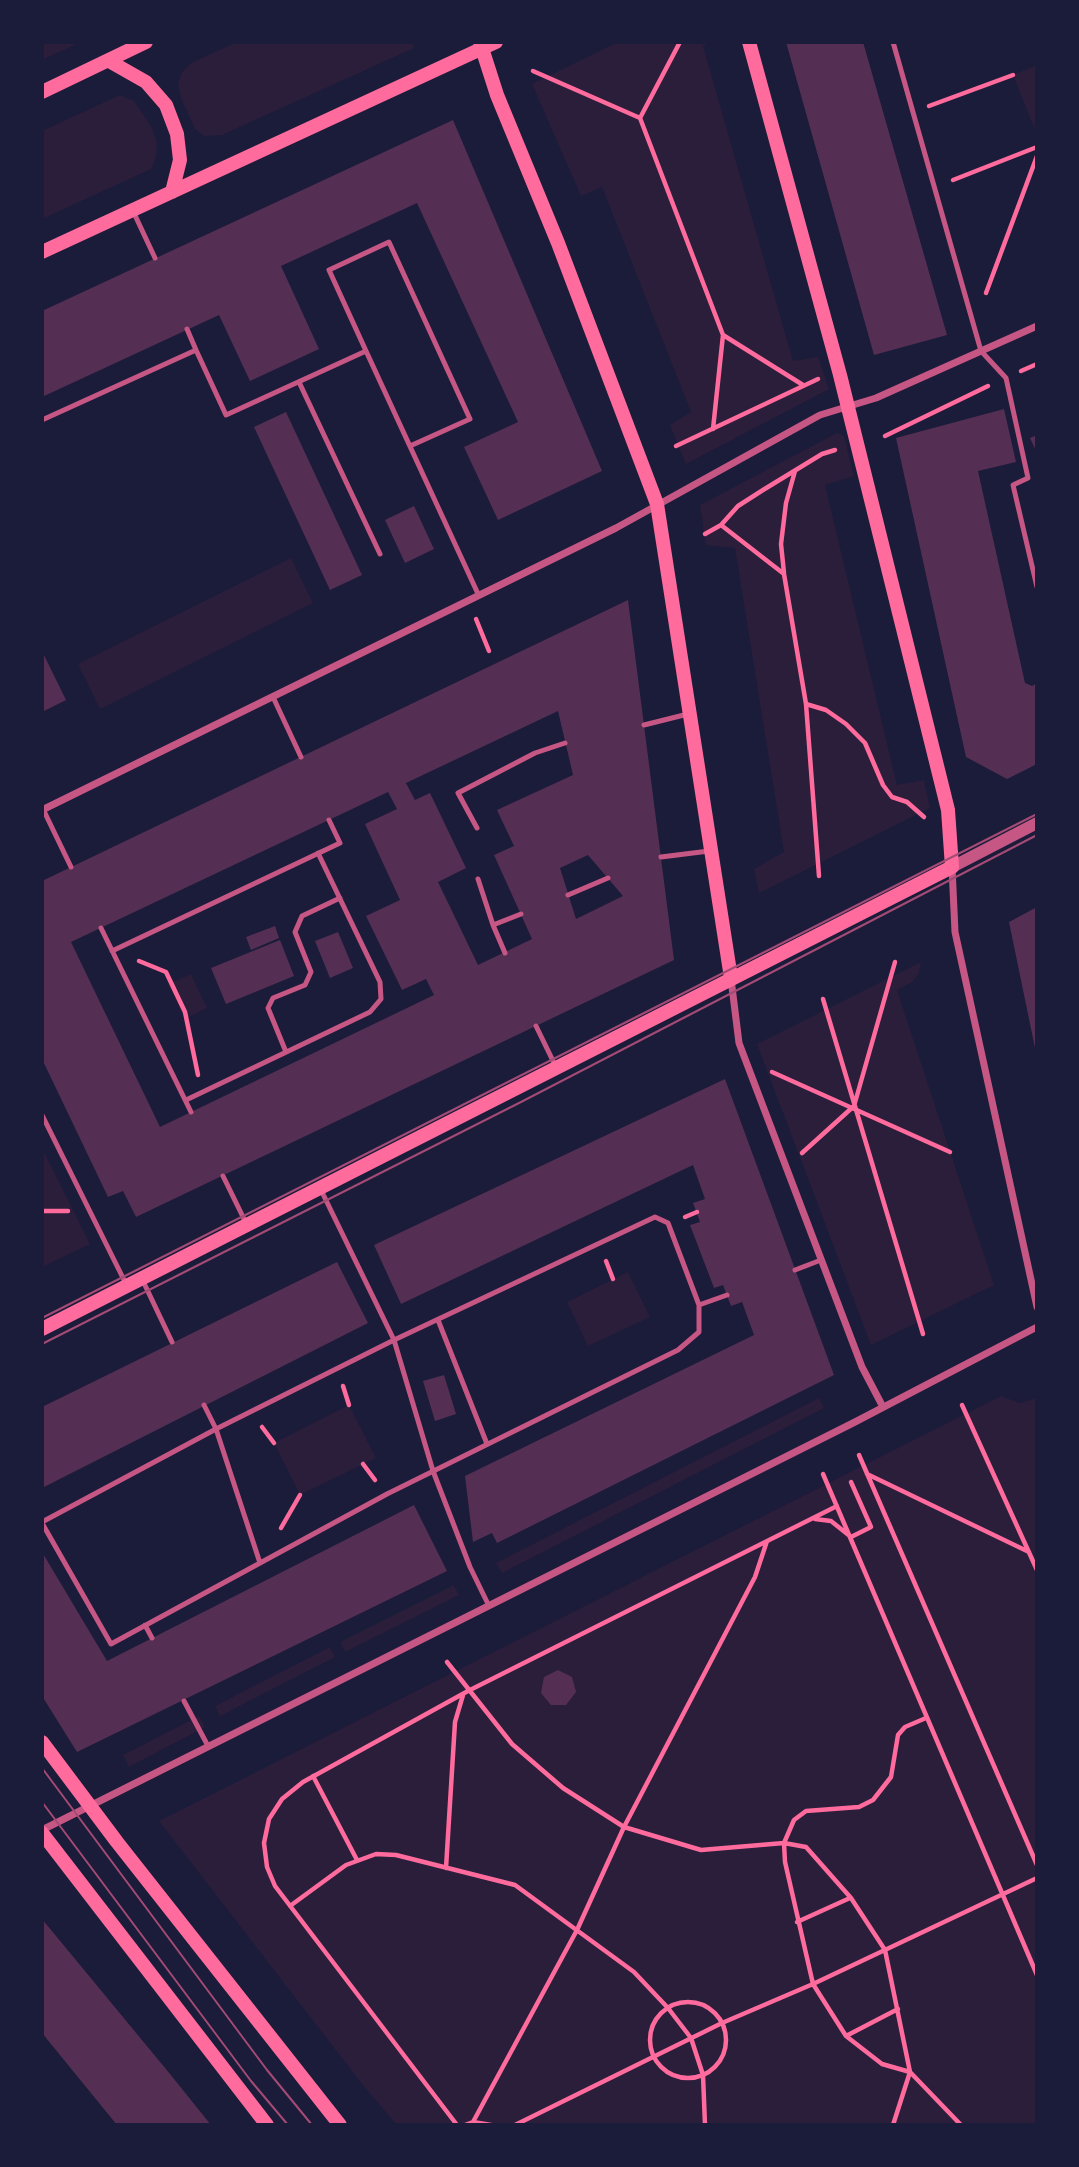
<!DOCTYPE html>
<style>
body{margin:0}
#map{position:relative;width:1079px;height:2167px;overflow:hidden;background:#1b1b3a;font-family:Lato,sans-serif}
canvas{display:block}
.frame{position:absolute;inset:0;border:44px solid #1b1b3a;pointer-events:none}
</style>
<div id="map">
<canvas width="1079" height="2167"></canvas>
<div class="frame"></div>
</div>
<script>
const context = document.querySelector('canvas').getContext('2d');
context.lineJoin = 'round';
function paint(path, color) { context.fillStyle = color; context.fill(path, 'evenodd'); }
const toPath = rows => new Path2D(rows.map(r => 'M' + r).join(''));
function trace(path, color, width, dash) { context.strokeStyle = color; context.lineWidth = width; context.lineCap = dash ? 'butt' : 'round'; context.setLineDash(dash || []); context.stroke(path); }
const green = toPath([
 [42,42,81,42,42,60],
 [237,42,412,42,414,48,222,135,204,136,195,129,181,98,178,84,182,72,191,63],
 [618,42,712,42,703,46,793,361,818,357,829,389,686,464,670,425,691,412,602,187,581,196,532,84],
 [1037,65,1037,135,1013,75],
 [120,95,134,101,152,128,157,143,156,157,151,169,42,219,42,131],
 [837,433,844,436,854,476,825,485,897,785,924,780,930,808,759,893,754,869,784,852,735,548,706,545,700,505],
 [291,558,313,603,100,709,78,664],
 [921,962,919,973,912,982,897,990,994,1285,871,1345,757,1044],
 [191,974,207,1008,185,1019,168,984],
 [42,1148,90,1244,42,1267],
 [628,1272,650,1317,588,1346,567,1302],
 [1001,1396,1020,1403,1037,1398,1037,2125,397,2125,362,2084,159,1821],
 [819,1398,824,1408,502,1573,496,1563],
 [349,1405,376,1458,300,1495,274,1443],
 [454,1585,459,1595,345,1652,340,1642],
 [330,1647,335,1657,220,1716,215,1706],
 [199,1716,205,1727,129,1767,123,1755]
]);
const building = toPath([
 [786,42,863,42,947,335,874,355],
 [453,120,602,471,498,520,464,447,518,422,417,203,281,266,319,349,250,381,219,315,42,397,42,311],
 [1004,409,1016,462,978,471,1025,683,1032,686,1037,683,1037,764,1007,779,966,757,896,438],
 [286,412,362,575,330,590,254,427],
 [1037,435,1037,453,1030,438],
 [414,506,434,549,405,563,385,520],
 [628,600,674,960,136,1217,123,1191,108,1197,42,1059,42,881],
 [558,711,573,775,497,810,514,846,494,855,532,939,478,965,438,882,466,868,430,793,415,800,406,783],
 [388,792,397,809,365,824,400,900,366,916,402,990,426,979,434,995,160,1127,71,942],
 [588,855,623,896,576,919,560,868],
 [42,651,66,700,42,712],
 [1037,907,1037,1053,1036,1053,1009,922],
 [275,926,279,938,251,950,246,937],
 [338,932,353,968,330,978,315,941],
 [280,940,294,976,226,1004,211,968],
 [725,1079,834,1375,497,1543,492,1533,473,1542,465,1476,754,1335,742,1302,731,1306,723,1285,714,1288,690,1225,700,1222,693,1203,705,1199,693,1165,401,1304,374,1245],
 [337,1262,368,1323,42,1488,42,1407],
 [444,1375,456,1414,435,1421,423,1381],
 [414,1505,447,1571,77,1752,42,1696,42,1552,107,1661],
 [558,1670,572,1677,576,1692,566,1705,551,1705,541,1693,544,1677],
 [42,1919,170,2074,211,2125,117,2125,42,2033]
]);
const path = toPath([
 [533,71,640,118,723,335,713,429],
 [929,106,1013,75],
 [640,118,680,42],
 [953,180,1037,147],
 [986,293,1037,156],
 [723,335,803,385],
 [1021,371,1037,364],
 [885,436,988,386],
 [676,446,818,379],
 [721,525,784,574,806,704,819,876],
 [705,534,721,525,738,506,763,490,822,454,835,450],
 [784,573,781,544,786,503,795,471],
 [476,619,489,651],
 [806,704,826,710,846,724,865,743,883,785,892,797,907,802,924,817],
 [139,961,166,972,185,1012,198,1075],
 [823,999,923,1334],
 [772,1072,950,1152],
 [802,1153,854,1106,895,962],
 [42,1211,68,1211],
 [685,1217,697,1212],
 [606,1261,613,1279],
 [343,1386,349,1405],
 [962,1405,1037,1570],
 [262,1427,274,1443],
 [859,1455,1037,1865],
 [363,1464,375,1480],
 [823,1474,1037,1975],
 [867,1474,1029,1552],
 [815,1519,831,1521,851,1537,871,1527,851,1482],
 [281,1528,300,1495],
 [447,1662,512,1744,563,1788,624,1827,701,1850,784,1843,785,1862,813,1984,846,2036,882,2064,910,2072,961,2125],
 [313,1776,357,1860],
 [446,1868,455,1722,463,1695],
 [290,1906,346,1865,376,1854,396,1855,515,1885,634,1972,668,2008,691,2038,703,2075,705,2125],
 [797,1922,850,1898],
 '650 2040a38 38 0 1 1 76 0a38 38 0 1 1-76 0Z',
 [846,2036,898,2009],
 [473,2122,577,1930,624,1827,755,1577,767,1541],
 [457,2125,275,1886,267,1867,264,1843,269,1819,282,1799,303,1782,468,1691,837,1506],
 [465,2125,473,2122,491,2125],
 [515,2125,722,2023,813,1984,1037,1878],
 [893,2125,910,2072,885,1950,851,1898,806,1847,784,1843,794,1820,806,1811,859,1807,873,1800,891,1777,898,1735,905,1727,926,1718]
]);
const service = toPath([
 [893,42,981,351,1006,378,1028,478,1013,485,1037,587],
 [133,211,155,258],
 [187,329,196,350],
 [366,351,479,596],
 [299,382,380,554],
 [42,420,196,350,226,415,366,351,329,270,389,242,470,419,410,446],
 [273,697,301,757],
 [644,725,688,714],
 [43,809,71,867],
 [477,828,458,793,535,753,565,743],
 [661,857,709,851],
 [478,879,493,925,521,914],
 [568,895,608,878],
 [493,925,505,953],
 [101,928,191,1112],
 [112,951,340,843,329,820],
 [536,1026,556,1067],
 [286,1052,268,1008,273,998,305,985,311,972,295,932,302,916,340,898],
 [186,1100,370,1012,381,999,380,982,318,853],
 [42,1115,126,1284],
 [223,1176,246,1223],
 [321,1190,394,1340,433,1471,470,1567,488,1604],
 [795,1270,821,1260],
 [143,1281,172,1342],
 [699,1305,727,1295],
 [438,1320,487,1444],
 [204,1405,216,1429,260,1563],
 [42,1522,216,1429,394,1340,655,1217,668,1223,699,1305,699,1332,678,1350,387,1494,111,1644,42,1523],
 [145,1625,152,1638],
 [184,1701,208,1746]
]);
const minor = toPath([
 [42,810,616,528,820,415,876,398,1037,326],
 [952,867,955,932,1037,1307],
 [731,979,739,1043,862,1367,883,1407],
 [42,1830,855,1422,1037,1327]
]);
const tertiary = toPath([
 [952,867,1037,823]
]);
const secondary = toPath([
 [480,42,497,95,558,243,657,504,731,978],
 [109,61,146,82,166,105,177,134,180,160,172,192],
 [42,92,146,42],
 [42,252,496,42],
 [42,1329,952,867,948,810,840,375,749,42],
 [42,1742,117,1842,340,2125],
 [42,1833,267,2125]
]);
const tram = toPath([
 [42,1318,1037,814],
 [42,1344,521,1102,1037,835],
 [42,1768,267,2070,312,2125],
 [42,1802,251,2081,288,2125]
]);
paint(green, '#2a1e3b');
paint(building, '#542f53');
trace(path, '#ff6b9d', 4.5);
trace(service, '#c65784', 5);
trace(minor, '#c65784', 7);
trace(tertiary, '#c65784', 12);
trace(secondary, '#ff6b9d', 14);
trace(tram, '#a44b75', 2);
</script>
